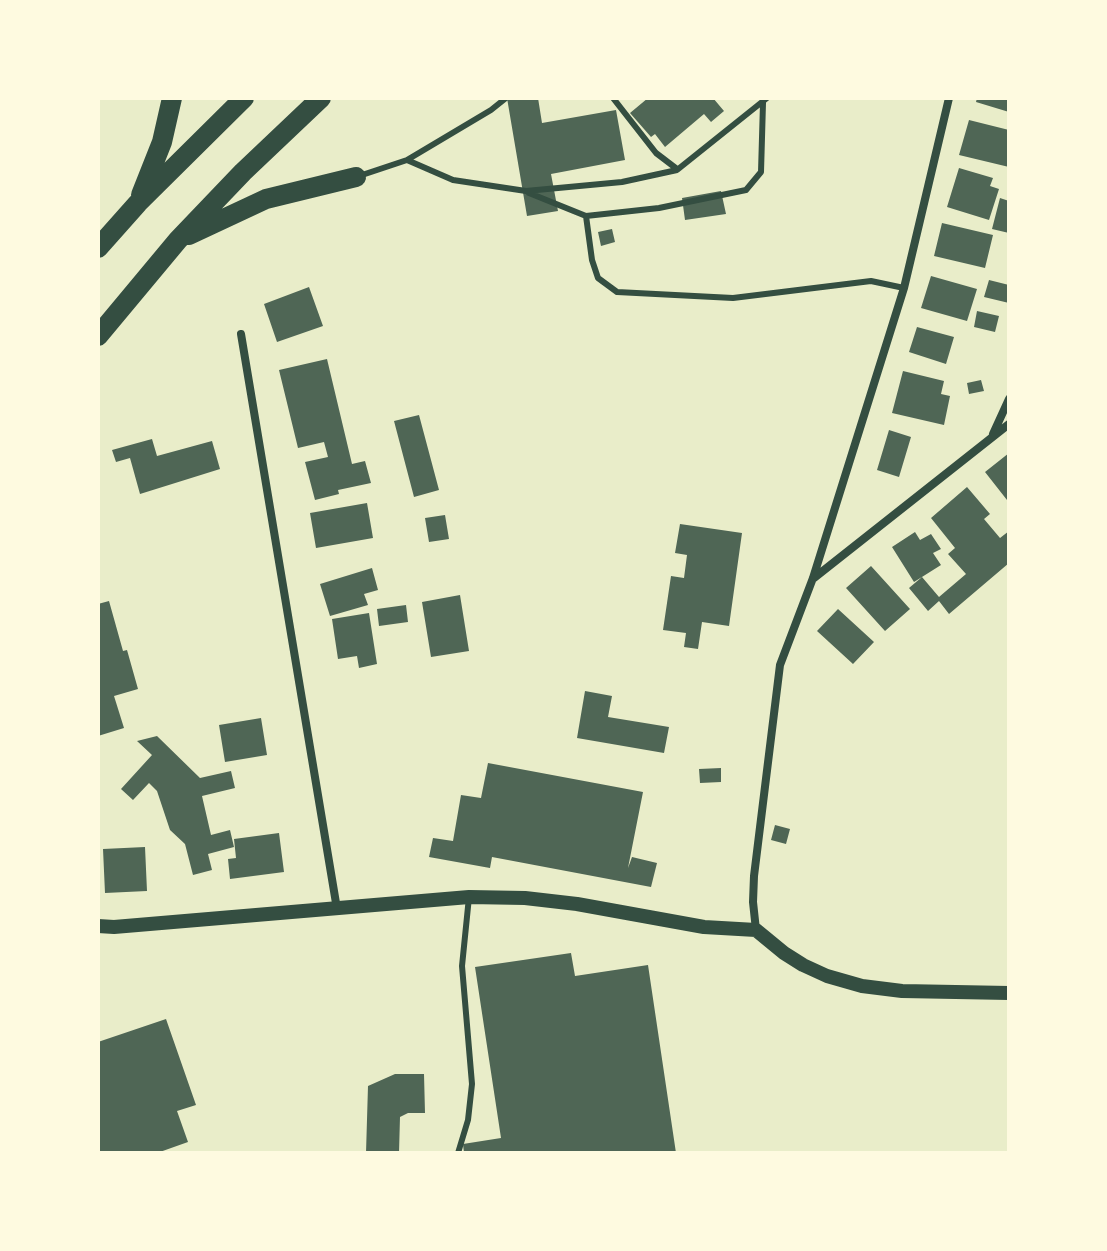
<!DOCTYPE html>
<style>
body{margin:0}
#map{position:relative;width:1107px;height:1251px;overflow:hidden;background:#e9edc9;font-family:Helvetica,sans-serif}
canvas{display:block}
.frame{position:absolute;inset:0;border:100px solid #fefae0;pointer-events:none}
</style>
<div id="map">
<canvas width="1107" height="1251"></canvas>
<div class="frame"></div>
</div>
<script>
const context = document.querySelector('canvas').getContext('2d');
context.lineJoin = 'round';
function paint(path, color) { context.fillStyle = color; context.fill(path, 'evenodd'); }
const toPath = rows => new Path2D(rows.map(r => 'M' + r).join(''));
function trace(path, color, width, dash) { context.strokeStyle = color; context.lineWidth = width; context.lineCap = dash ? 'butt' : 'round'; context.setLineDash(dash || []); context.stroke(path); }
const building = toPath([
 [507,98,538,98,542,123,616,110,625,160,551,174,558,211,527,216],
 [648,98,713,98,724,111,711,122,704,114,665,147,655,134,651,137,630,113],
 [977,98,1009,98,1009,112,976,102],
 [969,120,1009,130,1009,167,959,155],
 [959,168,993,178,990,186,999,189,989,220,947,207],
 [721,191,726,214,685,220,682,198],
 [1000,198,1009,201,1009,233,992,229],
 [942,223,993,235,985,268,934,256],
 [612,229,615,242,601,246,598,232],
 [931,276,977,289,967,321,921,308],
 [989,280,1009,285,1009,303,984,297],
 [309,287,323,326,277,342,264,304],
 [977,311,999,316,995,332,974,327],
 [917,327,954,337,946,364,909,352],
 [327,359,352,464,365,461,371,483,338,490,339,494,315,500,305,462,328,457,324,442,298,448,279,370],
 [903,371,944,381,941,394,950,396,944,425,892,413],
 [981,380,984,391,969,394,967,383],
 [419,415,439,490,414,497,394,421],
 [889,430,911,437,899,477,877,470],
 [152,439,157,456,212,441,220,469,140,494,130,458,116,462,112,450],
 [1009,453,1009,498,1007,500,985,472],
 [967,487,990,514,984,519,1000,538,1009,531,1009,563,949,614,939,601,928,611,909,588,922,577,939,597,966,574,948,554,955,548,931,518],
 [367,503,373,538,316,548,310,513],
 [445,515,449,539,429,542,425,518],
 [680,524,742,533,729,626,702,622,698,649,684,647,686,633,663,630,671,576,684,578,687,555,675,553],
 [915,532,920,540,931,534,941,549,933,553,941,565,914,582,892,547],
 [871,566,910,609,885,631,846,588],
 [372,568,378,590,364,594,368,605,330,616,320,584],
 [460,595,469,651,431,657,422,602],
 [109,601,123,651,127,650,138,689,114,696,124,728,98,736,98,604],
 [406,605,408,622,379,626,377,609],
 [838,609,874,642,853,664,817,631],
 [369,613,377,664,359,668,357,656,338,659,332,619],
 [585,691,612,696,608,717,669,727,664,753,577,738],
 [261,718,267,755,225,762,219,725],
 [157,736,200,778,231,771,235,788,202,796,211,835,230,830,234,847,208,854,212,870,193,875,185,844,170,830,157,791,149,783,133,800,121,789,152,755,137,741],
 [488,763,643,792,628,868,632,857,657,863,651,887,492,857,490,868,429,857,433,838,453,841,461,795,481,798],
 [721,768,721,782,700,783,699,769],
 [775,825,790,829,786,844,771,840],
 [279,833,284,872,230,879,228,859,236,858,234,839],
 [145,847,147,891,105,893,103,849],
 [571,953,575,976,648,965,676,1153,464,1153,463,1144,501,1138,475,967],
 [166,1019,196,1105,177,1111,188,1142,157,1153,98,1153,98,1042],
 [395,1074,424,1074,425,1113,408,1113,400,1117,399,1153,366,1153,368,1086]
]);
const service = toPath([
 [613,98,656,153,677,169],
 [407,160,453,180,526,191,622,182,677,170,767,98],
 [359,176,407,160,491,110,506,98],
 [529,193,586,216,659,208,746,190,761,172,763,103],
 [586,216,592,260,598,278,617,292,733,298,871,281,904,288],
 [458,1153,468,1120,472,1084,462,966,469,897]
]);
const minor = toPath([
 [241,334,337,909],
 [993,434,1009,399],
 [814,578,1009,424],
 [756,930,753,902,754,876,780,665,813,578,904,288,949,98]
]);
const tertiary = toPath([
 [98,926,114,927,469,897,525,898,577,904,704,927,756,930,784,953,803,965,827,976,862,986,902,991,1009,993]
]);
const motorway = toPath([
 [141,195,162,142,172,98],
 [189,235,266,199,356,177],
 [98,248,138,203,244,98],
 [98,336,178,240,243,172,321,98]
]);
paint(building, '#4f6655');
trace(service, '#344e41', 6);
trace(minor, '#344e41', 8);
trace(tertiary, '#344e41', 14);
trace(motorway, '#344e41', 20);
</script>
